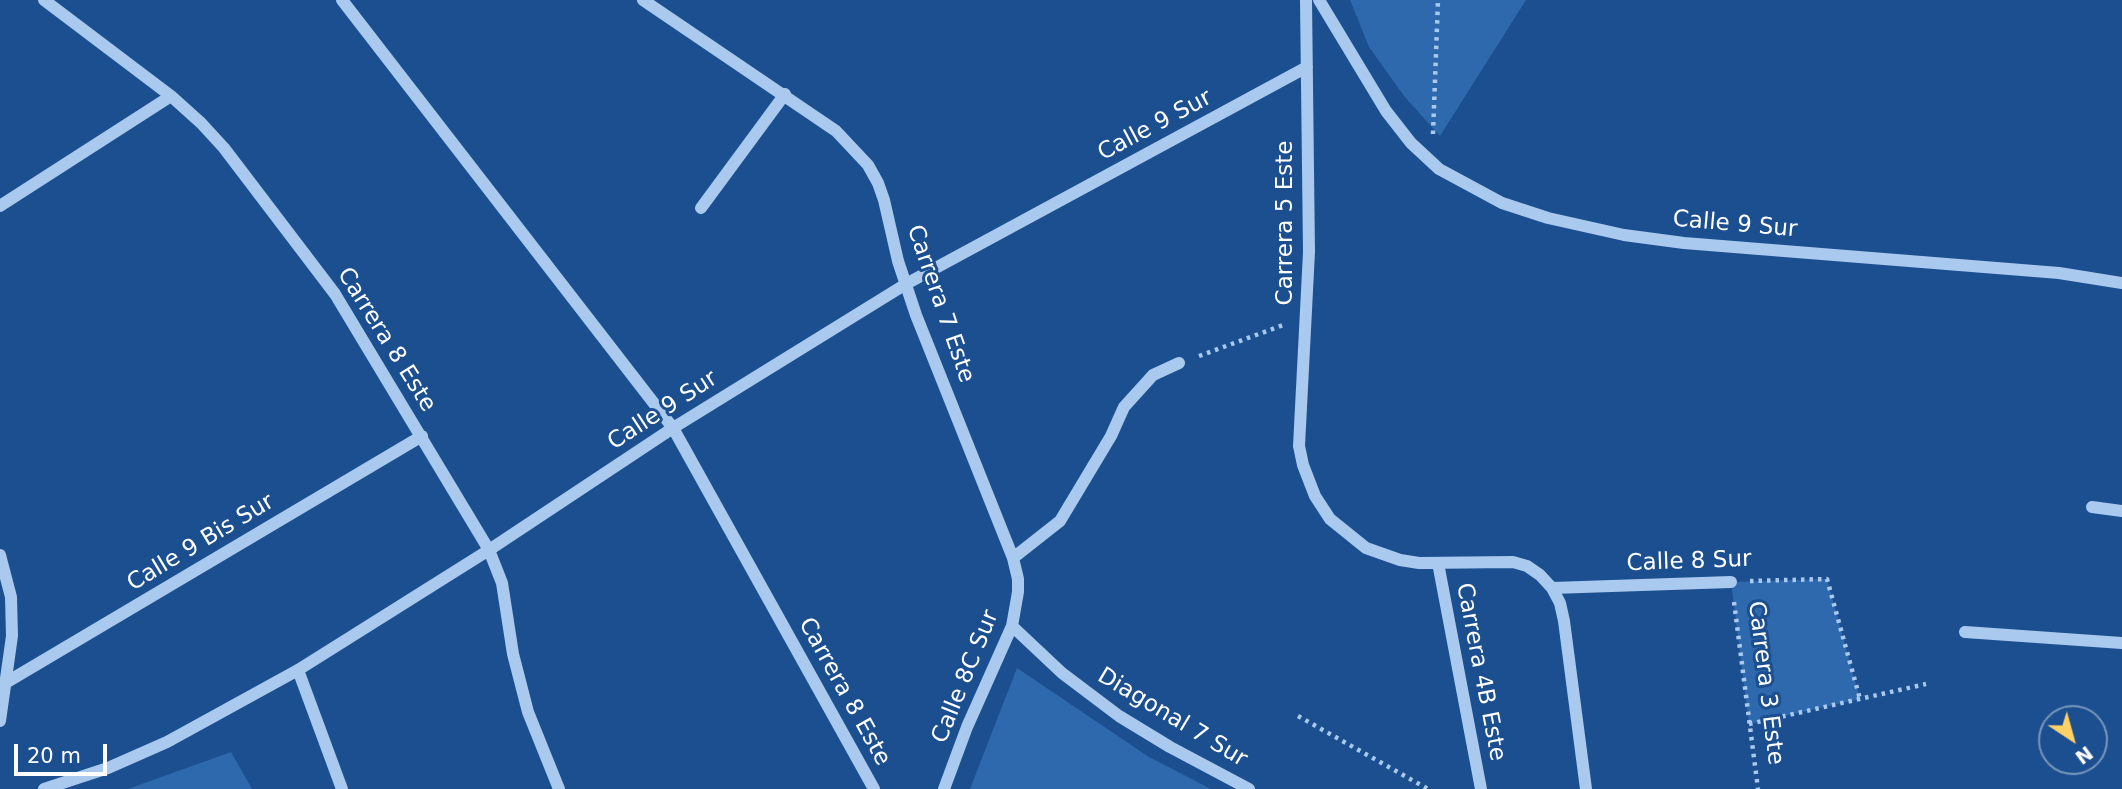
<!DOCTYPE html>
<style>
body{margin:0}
#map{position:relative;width:2122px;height:789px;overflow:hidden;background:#1b4f8f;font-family:"DejaVu Sans",sans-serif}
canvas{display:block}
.north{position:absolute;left:2038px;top:705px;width:70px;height:70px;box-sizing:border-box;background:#1b4f8f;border:2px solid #7695bc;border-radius:50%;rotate:144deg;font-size:19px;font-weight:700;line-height:28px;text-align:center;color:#fff}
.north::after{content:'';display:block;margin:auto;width:24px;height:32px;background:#ffd166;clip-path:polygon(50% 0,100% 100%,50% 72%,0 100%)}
.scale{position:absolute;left:14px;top:744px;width:93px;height:32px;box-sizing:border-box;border:4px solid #fff;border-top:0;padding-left:9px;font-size:21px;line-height:24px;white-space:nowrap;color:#fff;-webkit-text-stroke:5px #1b4f8f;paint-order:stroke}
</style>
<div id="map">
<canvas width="2122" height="789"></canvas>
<div class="north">N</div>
<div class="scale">20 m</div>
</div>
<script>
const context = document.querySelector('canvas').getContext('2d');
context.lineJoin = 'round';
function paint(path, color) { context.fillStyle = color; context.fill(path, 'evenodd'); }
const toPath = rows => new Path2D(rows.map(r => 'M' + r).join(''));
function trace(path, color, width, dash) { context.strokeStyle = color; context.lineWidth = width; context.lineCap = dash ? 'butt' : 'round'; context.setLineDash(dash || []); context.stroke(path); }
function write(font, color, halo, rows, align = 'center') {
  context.font = font + ' "DejaVu Sans",sans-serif'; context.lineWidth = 6; context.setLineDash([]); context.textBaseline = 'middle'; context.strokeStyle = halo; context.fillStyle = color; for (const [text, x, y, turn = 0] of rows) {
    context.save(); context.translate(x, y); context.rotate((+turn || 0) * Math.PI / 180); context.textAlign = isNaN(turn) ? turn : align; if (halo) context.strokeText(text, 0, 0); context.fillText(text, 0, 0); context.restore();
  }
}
const green = toPath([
 [1350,0,1526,0,1440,136,1404,96,1369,47],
 [1827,579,1860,699,1749,724,1731,582],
 [1017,668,1149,757,1211,789,970,789],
 [231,752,252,789,128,789]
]);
const path = toPath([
 [1433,134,1438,0],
 [1199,356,1286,324],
 [1750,581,1827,579,1860,699],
 [1734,602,1758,789],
 [1298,716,1428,789],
 [1749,724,1926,684]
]);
const minor = toPath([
 [44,0,171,96,201,123,224,148,335,294,489,550,502,583,513,654,528,712,559,789],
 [342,0,673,428,874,789],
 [643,0,836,131,868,165,878,183,884,200,898,261,916,315,1013,558,1018,579,1018,592,1012,626,967,727,944,789],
 [1306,0,1309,252,1299,446,1303,465,1315,496,1330,519,1366,548,1400,560,1419,563,1513,562,1527,566,1540,575,1552,588,1560,603,1564,621,1586,789],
 [1319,0,1386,111,1411,143,1439,169,1502,203,1548,218,1624,235,1684,243,2059,273,2122,283],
 [0,206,171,96],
 [701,208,785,94],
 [2092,507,2122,511],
 [0,555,11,597,12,636,0,721],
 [1013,558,1060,521,1111,436,1124,407,1153,375,1179,363],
 [1438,563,1481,789],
 [1552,588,1731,582],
 [1012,626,1062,673,1119,716,1170,747,1249,789],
 [1965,632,2122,643],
 [298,670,342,789],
 [0,683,7,682,422,436],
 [44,789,108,768,167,742,298,670,489,550,673,428,906,284,1307,67]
]);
const streetNames = [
 ["Calle 9 Sur",1155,126,-28],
 ["Carrera 5 Este",1286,223,-90],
 ["Calle 9 Sur",1735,225,5],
 ["Carrera 7 Este",940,304,71],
 ["Carrera 8 Este",386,340,58],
 ["Calle 9 Sur",663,411,-33],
 ["Calle 9 Bis Sur",201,543,-31],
 ["Calle 8 Sur",1689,562,-2],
 ["Carrera 4B Este",1480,672,79],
 ["Calle 8C Sur",966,677,-68],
 ["Carrera 3 Este",1765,683,83],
 ["Carrera 8 Este",844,692,61],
 ["Diagonal 7 Sur",1172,718,31]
];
paint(green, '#2e69ad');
trace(path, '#a9c9ee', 4.5, [3.5, 5]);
trace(minor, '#a9c9ee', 12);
write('23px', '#fff', '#1b4f8f', streetNames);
</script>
